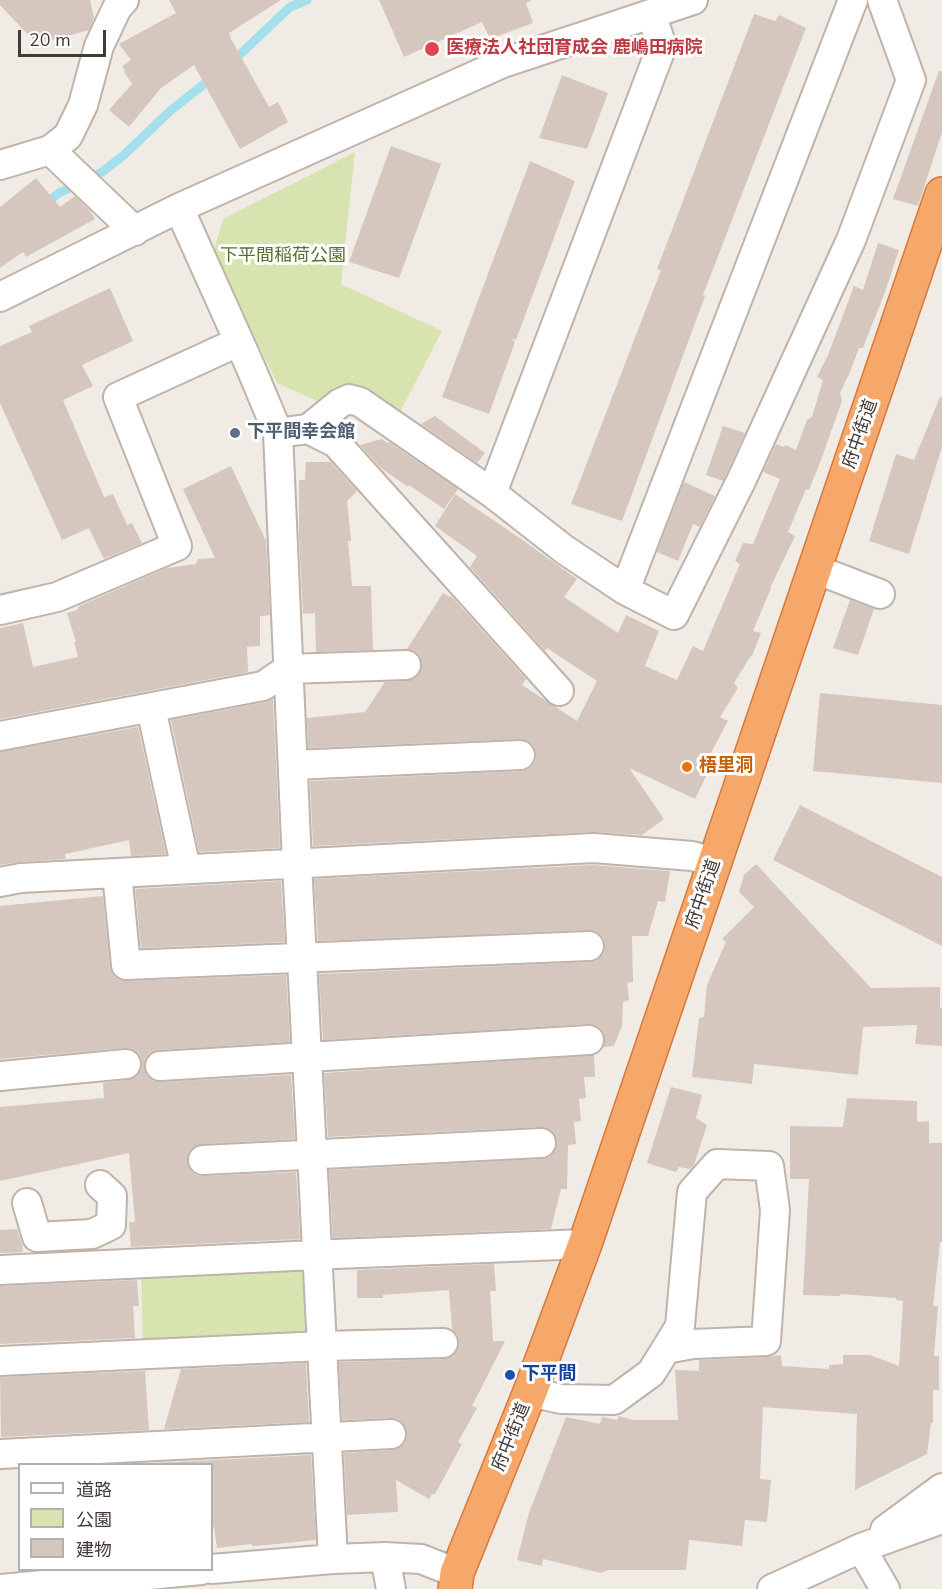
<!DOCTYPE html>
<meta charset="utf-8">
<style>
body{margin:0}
#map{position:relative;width:942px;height:1589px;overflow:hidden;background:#f1ebe5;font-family:"Nunito Sans","Noto Sans JP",sans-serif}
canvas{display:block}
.legend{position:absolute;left:18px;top:1463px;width:195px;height:108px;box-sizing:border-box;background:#fff;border:2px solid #b4b0ae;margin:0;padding:8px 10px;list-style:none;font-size:18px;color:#433a35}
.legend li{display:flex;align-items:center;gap:12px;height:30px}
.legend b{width:30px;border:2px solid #b4b0ae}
.scale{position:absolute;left:18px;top:30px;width:88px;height:27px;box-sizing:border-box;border:3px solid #433a35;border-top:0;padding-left:8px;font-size:18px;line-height:21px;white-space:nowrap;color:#433a35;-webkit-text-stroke:4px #fff;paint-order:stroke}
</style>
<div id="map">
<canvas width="942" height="1589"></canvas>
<ul class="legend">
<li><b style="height:8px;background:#fff"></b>道路</li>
<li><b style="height:16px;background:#d8e4af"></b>公園</li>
<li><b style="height:16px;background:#d5c7be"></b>建物</li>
</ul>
<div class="scale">20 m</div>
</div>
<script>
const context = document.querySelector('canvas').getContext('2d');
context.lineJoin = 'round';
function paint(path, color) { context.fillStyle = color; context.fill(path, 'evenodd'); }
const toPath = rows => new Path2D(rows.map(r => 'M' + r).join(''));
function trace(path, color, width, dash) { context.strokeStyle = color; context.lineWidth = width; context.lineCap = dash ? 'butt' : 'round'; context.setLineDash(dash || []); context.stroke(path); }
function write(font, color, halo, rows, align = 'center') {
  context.font = font + ' "Nunito Sans","Noto Sans JP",sans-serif'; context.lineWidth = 6; context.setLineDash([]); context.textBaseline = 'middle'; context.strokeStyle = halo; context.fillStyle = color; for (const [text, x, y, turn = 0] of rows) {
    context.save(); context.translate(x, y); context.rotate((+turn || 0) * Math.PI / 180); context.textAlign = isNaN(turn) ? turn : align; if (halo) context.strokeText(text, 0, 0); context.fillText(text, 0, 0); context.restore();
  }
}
const green = toPath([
 [355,152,341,284,442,331,397,418,349,384,317,401,277,383,213,253,223,219],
 [297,1266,307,1274,311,1332,143,1349,141,1272]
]);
const stream = toPath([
 [231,63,290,7,307,0],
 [43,205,59,193,102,172,124,155,170,111,213,77]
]);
const building = toPath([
 [0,0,90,0,94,18,89,30,37,44,0,5],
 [169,0,281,0,229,33,231,37,230,37,269,107,278,102,288,122,240,149,194,65,161,88,129,127,109,110,132,84,124,72,125,71,122,66,131,60,119,44,176,13],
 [379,0,532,0,526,3,533,23,490,39,482,22,404,57],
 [754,14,775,21,779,15,806,28,703,295,705,296,622,521,571,504,661,270,657,269],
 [939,71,942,71,942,132,918,206,893,199],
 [562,75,608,93,587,149,539,138],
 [391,146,441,164,399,278,349,262],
 [530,161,575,181,516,340,512,339,515,342,489,414,442,397],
 [36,178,60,207,75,196,90,211,95,219,26,257,23,252,0,268,0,207],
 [878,243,899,250,885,292,863,348,859,348,850,372,840,393,842,401,821,460,809,490,806,489,788,532,795,536,770,588,771,588,753,631,761,633,752,656,750,657,734,683,738,688,720,717,728,721,705,764,711,766,695,799,629,768,664,819,642,835,593,832,313,846,310,781,521,771,529,769,535,762,536,754,534,746,527,740,519,739,308,748,307,718,365,712,385,682,407,681,415,679,420,673,422,665,420,657,414,651,407,649,443,593,450,597,451,596,526,679,522,685,577,721,597,681,547,648,545,651,470,567,477,556,435,526,455,494,521,539,577,579,564,597,618,633,626,615,659,631,645,666,677,680,693,646,703,651,740,564,735,561,743,543,753,544,780,479,763,472,776,444,784,447,785,445,796,450,807,420,812,417,823,380,817,377,828,355,854,286,863,290],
 [110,288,133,341,82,365,93,386,63,400,104,497,113,494,127,525,132,523,142,543,104,559,89,528,62,540,0,403,0,346,32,332,29,326],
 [940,397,942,397,942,447,909,554,869,541,896,454,914,460],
 [435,416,485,453,477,463,421,424],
 [723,426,745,433,723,481,706,475],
 [382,439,387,443,389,442,458,489,444,509,409,485,408,487,381,468,360,445],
 [306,462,331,462,357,491,347,501,351,541,348,541,352,586,371,586,373,650,316,652,315,613,303,614,299,537,299,480,305,480],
 [231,466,266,541,270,615,260,616,260,646,247,647,248,672,0,719,0,628,23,623,33,667,78,657,74,642,76,642,67,613,77,610,79,606,167,568,196,564,198,559,215,558,183,489],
 [684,482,715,496,700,527,693,524,678,561,657,552],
 [850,600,874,609,858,655,833,648],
 [820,693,942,705,942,783,813,771],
 [273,699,280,848,199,852,171,720,266,702],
 [138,727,166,854,131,856,129,840,65,854,66,859,20,862,0,865,0,752],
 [800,805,942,877,942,946,773,860],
 [756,864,871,988,940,987,940,1008,942,1008,942,1046,915,1044,917,1025,863,1027,858,1075,754,1064,752,1084,692,1077,699,1018,704,1017,707,985,726,942,722,939,754,907,739,892,744,875],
 [594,865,670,871,665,902,658,901,648,936,632,936,633,982,627,983,629,1000,623,1002,622,1026,614,1046,604,1047,605,1038,602,1030,596,1025,588,1024,323,1040,319,974,590,962,597,960,603,954,605,945,603,937,597,932,588,930,318,941,314,879],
 [281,881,285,942,141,948,135,889],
 [103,896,110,967,113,975,119,980,127,981,286,975,290,1042,159,1050,150,1053,146,1058,144,1066,147,1076,153,1081,161,1082,291,1075,295,1139,202,1144,194,1147,188,1153,187,1160,190,1169,196,1175,203,1176,296,1172,300,1239,131,1247,129,1222,135,1222,129,1153,0,1181,0,1107,104,1098,103,1083,128,1080,136,1077,141,1070,142,1063,140,1055,133,1049,125,1048,0,1059,0,906],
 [594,1055,595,1077,584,1077,586,1098,579,1099,581,1121,574,1122,576,1144,568,1145,567,1189,561,1189,551,1229,333,1238,329,1170,542,1159,549,1157,555,1151,557,1142,554,1134,549,1129,540,1127,328,1137,324,1073],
 [671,1087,702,1095,696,1118,707,1125,694,1165,690,1169,679,1167,676,1172,647,1163],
 [847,1098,917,1101,917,1122,929,1121,929,1143,942,1143,942,1242,940,1242,933,1306,938,1306,934,1356,939,1356,939,1390,933,1390,933,1423,931,1423,927,1454,855,1490,857,1414,763,1407,760,1479,771,1480,767,1522,745,1520,742,1546,689,1540,686,1570,608,1570,601,1573,543,1559,542,1566,517,1560,529,1513,566,1417,600,1424,602,1417,617,1420,619,1416,633,1420,678,1420,675,1370,699,1371,699,1360,767,1357,781,1355,782,1366,829,1369,829,1365,843,1364,843,1355,870,1355,899,1366,903,1301,896,1300,896,1298,840,1294,840,1296,803,1295,809,1179,790,1179,790,1126,843,1127],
 [17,1229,22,1244,23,1252,0,1253,0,1230],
 [494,1264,496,1291,490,1291,493,1341,505,1341,472,1406,477,1408,458,1442,462,1444,435,1494,432,1494,429,1499,396,1480,398,1512,347,1515,344,1453,392,1450,400,1447,405,1442,407,1433,404,1425,398,1419,391,1418,342,1420,339,1362,444,1359,451,1357,457,1351,459,1343,457,1335,452,1329,449,1290,383,1295,383,1298,357,1298,357,1270],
 [137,1280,139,1306,133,1306,135,1338,0,1344,0,1286],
 [306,1363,309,1422,164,1429,181,1369],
 [145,1371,149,1430,1,1437,0,1377],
 [311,1455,316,1540,266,1545,253,1546,251,1544,217,1548,214,1527,212,1527,212,1464,153,1464,154,1463]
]);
const minor = toPath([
 [50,150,135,231],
 [0,165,50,150,68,136,83,105,99,46,117,8,124,0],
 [179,208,250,366,278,433,297,863,333,1559],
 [0,297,179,208,503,63,693,0],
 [308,429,340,403,349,399,360,402,492,493,565,550,625,590,674,615,741,481,851,240,911,80,882,0],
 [292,431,308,429,336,443,559,691],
 [492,493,662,46,651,14],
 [815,569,880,594],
 [625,590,853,0],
 [0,610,57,597,177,546,118,397,238,342],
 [151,708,186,869],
 [0,736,263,686,288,669,406,665],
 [293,765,520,755],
 [117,873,126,965,589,946],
 [0,882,21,878,594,848,692,856,714,862],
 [160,1066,589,1040],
 [0,1076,126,1064],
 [203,1160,541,1143],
 [27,1203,37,1237,92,1234,111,1225,112,1196,100,1185],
 [0,1270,336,1254,585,1244],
 [0,1361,322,1346,443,1343],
 [530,1392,561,1399,614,1400,651,1373,666,1349,680,1326,692,1192,717,1164,769,1166,775,1210,766,1341,693,1344,666,1349],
 [0,1454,391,1434],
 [885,1530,942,1488],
 [861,1548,885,1589],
 [385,1557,391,1589],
 [212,1569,333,1559,385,1557,421,1559,457,1573],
 [0,1589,201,1570],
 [772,1589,861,1548,942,1519]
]);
const highway = toPath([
 [455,1589,457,1573,530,1392,585,1244,942,194]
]);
const markers = [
 [432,49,8,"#e0444e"],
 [235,433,6,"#5c6f8a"],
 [687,767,6,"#e8710a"],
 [510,1375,6,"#1a4fb4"]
];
const healthNames = [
 ["医療法人社団育成会 鹿嶋田病院",446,49]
];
const parkNames = [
 ["下平間稲荷公園",283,257]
];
const serviceNames = [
 ["下平間幸会館",247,433]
];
const streetNames = [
 ["府中街道",861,434,-71],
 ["府中街道",704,894,-71],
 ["府中街道",512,1437,-68]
];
const foodNames = [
 ["梧里洞",699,767]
];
const transitNames = [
 ["下平間",522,1375]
];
paint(green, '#d8e4af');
trace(stream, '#a3dfec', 9);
paint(building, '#d5c7be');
trace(minor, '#bfb3ab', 32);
trace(highway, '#d5793c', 36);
trace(minor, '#fff', 28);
trace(highway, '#f6a86b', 33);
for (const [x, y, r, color] of markers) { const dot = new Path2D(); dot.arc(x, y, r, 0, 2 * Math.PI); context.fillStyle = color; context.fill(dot); trace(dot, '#fff', 2); }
write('bold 18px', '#be3a42', '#fff', healthNames, 'left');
write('18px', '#56722c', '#fff', parkNames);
write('bold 18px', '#4e5e75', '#fff', serviceNames, 'left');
write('18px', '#433a35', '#fff', streetNames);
write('bold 18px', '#c56008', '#fff', foodNames, 'left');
write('bold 18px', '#164399', '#fff', transitNames, 'left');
</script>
